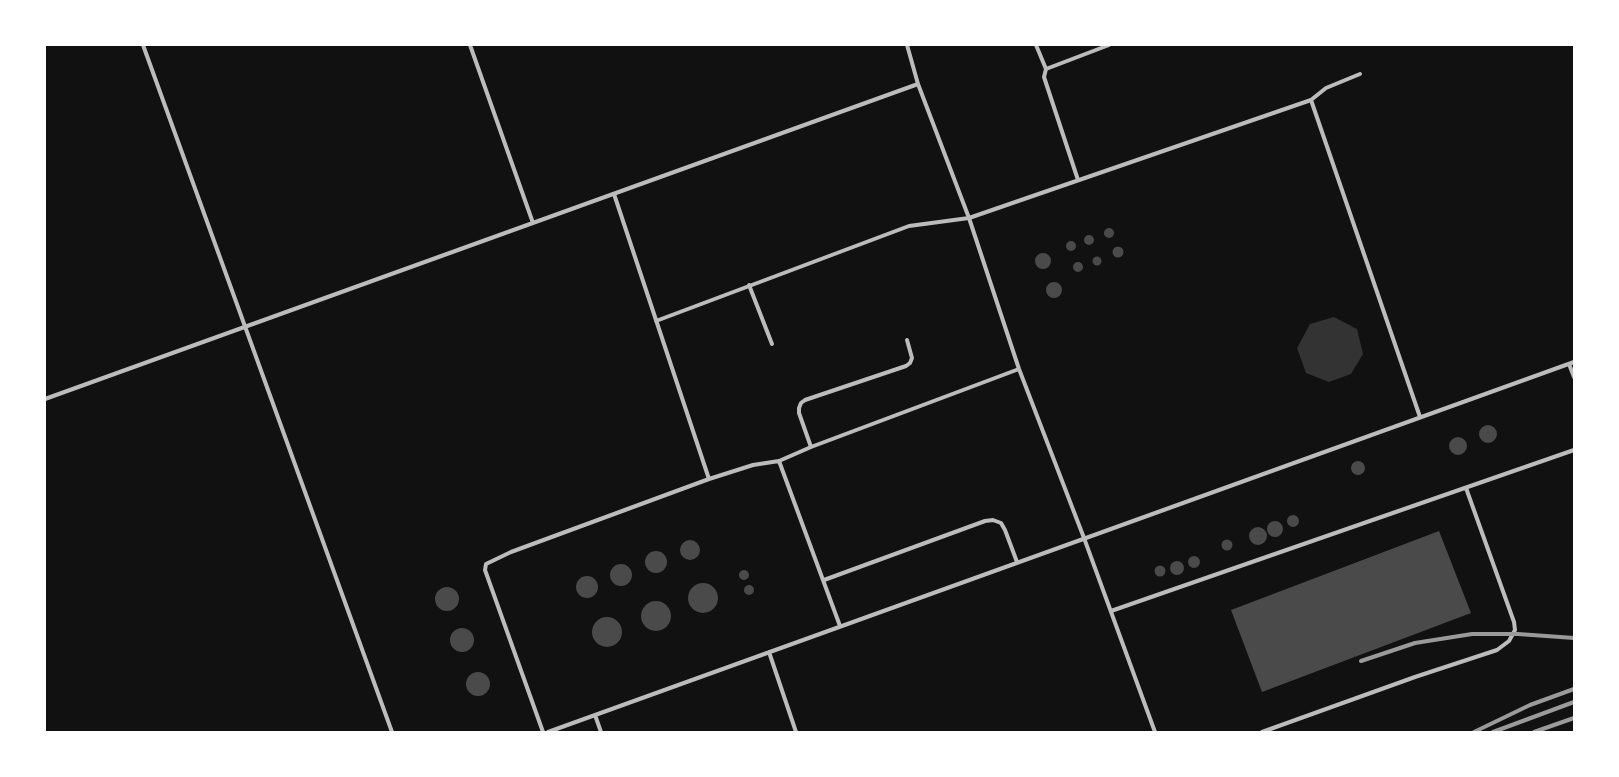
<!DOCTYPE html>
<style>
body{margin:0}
#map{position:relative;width:1619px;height:777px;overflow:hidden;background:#111;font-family:"IBM Plex Sans",sans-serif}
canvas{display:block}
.frame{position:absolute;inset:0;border:46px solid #fff;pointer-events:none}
</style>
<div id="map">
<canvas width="1619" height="777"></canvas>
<div class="frame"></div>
</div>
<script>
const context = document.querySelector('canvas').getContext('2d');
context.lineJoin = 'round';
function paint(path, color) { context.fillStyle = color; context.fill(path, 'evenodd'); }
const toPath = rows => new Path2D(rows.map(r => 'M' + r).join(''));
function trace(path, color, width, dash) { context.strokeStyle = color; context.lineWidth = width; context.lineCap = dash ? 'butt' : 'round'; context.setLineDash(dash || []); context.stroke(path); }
const water = toPath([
 [1334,317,1357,329,1363,354,1351,374,1329,382,1306,373,1297,348,1310,324]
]);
const building = toPath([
 '1104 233a5 5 0 1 1 10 0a5 5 0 1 1-10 0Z',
 '1084 240a5 5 0 1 1 10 0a5 5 0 1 1-10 0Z',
 '1066 246a5 5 0 1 1 10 0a5 5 0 1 1-10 0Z',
 '1112.5 252a5.5 5.5 0 1 1 11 0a5.5 5.5 0 1 1-11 0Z',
 '1035 261a8 8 0 1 1 16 0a8 8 0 1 1-16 0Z',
 '1092.5 261a4.5 4.5 0 1 1 9 0a4.5 4.5 0 1 1-9 0Z',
 '1073 267a5 5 0 1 1 10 0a5 5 0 1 1-10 0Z',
 '1046 290a8 8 0 1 1 16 0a8 8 0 1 1-16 0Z',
 '1479 434a9 9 0 1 1 18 0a9 9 0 1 1-18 0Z',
 '1449 446a9 9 0 1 1 18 0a9 9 0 1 1-18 0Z',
 '1351 468a7 7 0 1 1 14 0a7 7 0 1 1-14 0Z',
 '1287 521a6 6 0 1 1 12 0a6 6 0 1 1-12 0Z',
 '1267 529a8 8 0 1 1 16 0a8 8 0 1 1-16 0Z',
 '1249 536a9 9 0 1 1 18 0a9 9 0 1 1-18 0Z',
 [1439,531,1471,613,1262,692,1231,610],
 '1221.5 545a5.5 5.5 0 1 1 11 0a5.5 5.5 0 1 1-11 0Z',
 '680 550a10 10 0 1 1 20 0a10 10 0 1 1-20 0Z',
 '645 562a11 11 0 1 1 22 0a11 11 0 1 1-22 0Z',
 '1188 562a6 6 0 1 1 12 0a6 6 0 1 1-12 0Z',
 '1170 568a7 7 0 1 1 14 0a7 7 0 1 1-14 0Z',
 '610 575a11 11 0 1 1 22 0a11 11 0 1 1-22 0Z',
 '1154.5 571a5.5 5.5 0 1 1 11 0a5.5 5.5 0 1 1-11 0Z',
 '739 575a5 5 0 1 1 10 0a5 5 0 1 1-10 0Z',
 '576 587a11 11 0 1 1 22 0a11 11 0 1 1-22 0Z',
 '688 598a15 15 0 1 1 30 0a15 15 0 1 1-30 0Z',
 '744 590a5 5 0 1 1 10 0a5 5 0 1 1-10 0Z',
 '435 599a12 12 0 1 1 24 0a12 12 0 1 1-24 0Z',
 '641 616a15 15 0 1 1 30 0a15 15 0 1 1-30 0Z',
 '592 632a15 15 0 1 1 30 0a15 15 0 1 1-30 0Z',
 '450 640a12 12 0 1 1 24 0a12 12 0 1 1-24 0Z',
 '466 684a12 12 0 1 1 24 0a12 12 0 1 1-24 0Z'
]);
const service = toPath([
 [143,45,392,732],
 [470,45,533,223],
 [907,45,918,84,969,218,1019,369,1084,538,1155,732],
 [1036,45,1046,69,1044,77,1078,180],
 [1046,69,1109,45],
 [1311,100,1326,88,1360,74],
 [614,194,709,479],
 [749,285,772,344],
 [656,321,909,226,969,218,1311,100,1420,417],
 [1569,364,1574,377],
 [45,399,918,84],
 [811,447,799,413,799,408,801,403,805,400,906,366,910,363,912,358,907,340],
 [779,461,840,626],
 [824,580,985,521,993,520,1001,523,1005,530,1017,562],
 [1111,611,1574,450],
 [769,652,796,732],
 [595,715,601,732],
 [543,732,485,570,486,564,511,552,709,479,753,465,779,461,811,447,1019,369],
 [548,732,1574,362],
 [1262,732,1415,677,1497,650,1509,641,1515,630,1514,622,1466,488]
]);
const rail = toPath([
 [1361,661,1415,643,1472,634,1518,634,1574,638],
 [1474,732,1530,705,1574,689],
 [1493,732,1574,702],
 [1534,732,1574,718]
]);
paint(water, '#333');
paint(building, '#4a4a4a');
trace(service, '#bcbcbc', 4);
trace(rail, '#9a9a9a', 4);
</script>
